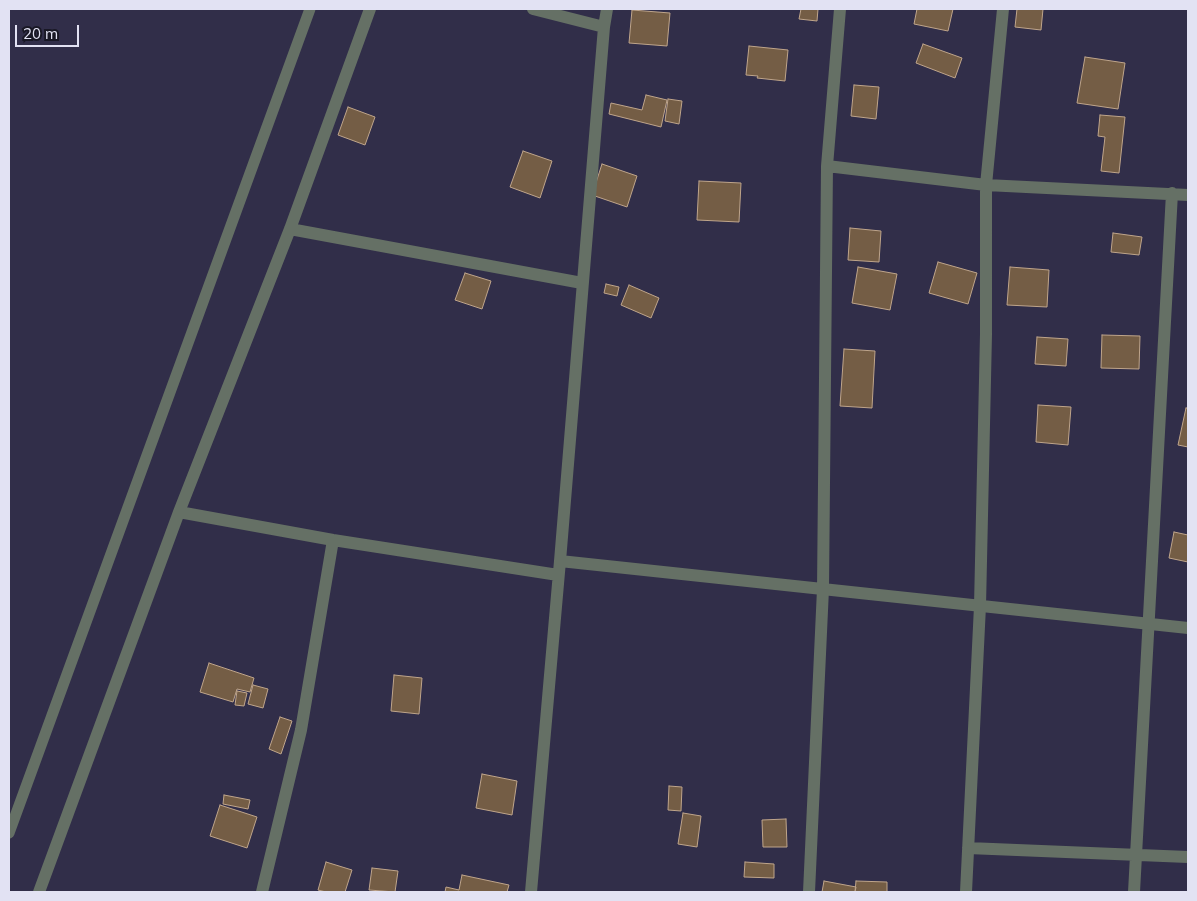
<!DOCTYPE html>
<style>
body{margin:0}
#map{position:relative;width:1197px;height:901px;overflow:hidden;background:#312e49;font-family:Mulish,sans-serif}
canvas{display:block}
.frame{position:absolute;inset:0;border:10px solid #e2e2f3;pointer-events:none}
.scale{position:absolute;left:15px;top:25px;width:64px;height:22px;box-sizing:border-box;border:2px solid #e2e2f3;border-top:0;padding-left:6px;font-size:15px;line-height:18px;white-space:nowrap;color:#e2e2f3;-webkit-text-stroke:4px #191825;paint-order:stroke}
</style>
<div id="map">
<canvas width="1197" height="901"></canvas>
<div class="frame"></div>
<div class="scale">20 m</div>
</div>
<script>
const context = document.querySelector('canvas').getContext('2d');
context.lineJoin = 'round';
function paint(path, color) { context.fillStyle = color; context.fill(path, 'evenodd'); }
const toPath = rows => new Path2D(rows.map(r => 'M' + r).join(''));
function trace(path, color, width, dash) { context.strokeStyle = color; context.lineWidth = width; context.lineCap = dash ? 'butt' : 'round'; context.setLineDash(dash || []); context.stroke(path); }
const building = toPath([
 [801,9,818,9,817,21,799,19,801,9],
 [917,9,953,9,948,31,914,24,917,9],
 [1017,9,1043,9,1041,30,1015,27,1017,9],
 [632,10,670,13,667,46,629,43,632,10],
 [923,44,962,58,955,78,916,63,923,44],
 [749,46,788,50,785,81,757,78,758,76,746,75,749,46],
 [1085,57,1125,63,1118,109,1077,103,1085,57],
 [854,85,879,87,876,119,851,116,854,85],
 [646,95,667,100,661,127,609,114,611,103,642,110,646,95],
 [668,99,682,101,679,124,665,121,668,99],
 [348,107,375,117,365,145,338,135,348,107],
 [1100,115,1125,117,1119,173,1101,171,1105,137,1098,136,1100,115],
 [523,151,552,161,540,198,510,187,523,151],
 [602,164,637,176,627,207,592,195,602,164],
 [699,181,741,183,739,222,697,220,699,181],
 [850,228,881,231,879,262,848,260,850,228],
 [1113,233,1142,237,1139,255,1111,252,1113,233],
 [938,262,977,273,968,304,929,293,938,262],
 [858,267,897,274,890,310,852,303,858,267],
 [1010,267,1049,270,1047,307,1007,305,1010,267],
 [465,273,491,281,482,309,455,300,465,273],
 [606,284,619,287,617,296,604,293,606,284],
 [629,285,659,298,651,318,621,305,629,285],
 [1102,335,1140,336,1139,369,1101,368,1102,335],
 [1037,337,1068,339,1066,366,1035,364,1037,337],
 [844,349,875,351,872,408,840,406,844,349],
 [1038,405,1071,407,1068,445,1036,442,1038,405],
 [1186,408,1188,408,1188,447,1178,445,1186,408],
 [1174,532,1188,535,1188,562,1169,558,1174,532],
 [209,663,254,678,250,692,237,689,233,702,200,692,209,663],
 [394,675,422,678,419,714,391,711,394,675],
 [253,685,268,689,263,708,248,704,253,685],
 [237,691,247,693,244,706,235,705,237,691],
 [280,717,292,721,281,754,269,749,280,717],
 [482,774,517,781,512,815,476,808,482,774],
 [669,786,682,787,681,811,668,810,669,786],
 [224,795,250,800,248,809,223,804,224,795],
 [220,805,257,817,247,848,210,836,220,805],
 [683,813,701,816,697,847,678,844,683,813],
 [786,819,787,847,763,847,762,820,786,819],
 [326,862,352,870,345,892,326,892,318,890,326,862],
 [745,862,774,864,774,878,744,877,745,862],
 [372,868,398,871,395,892,369,890,372,868],
 [462,875,509,885,507,892,445,892,446,887,459,890,462,875],
 [824,881,856,887,855,892,822,892,824,881],
 [856,881,887,882,887,892,855,892,856,881]
]);
const lane = toPath([
 [9,833,310,9]
]);
const street = toPath([
 [533,9,604,27],
 [827,166,986,185,1188,195],
 [290,229,582,283],
 [179,512,333,540,558,575],
 [560,561,1188,628],
 [968,848,1188,857],
 [39,892,179,512,290,229,370,9],
 [262,892,301,730,333,540],
 [531,892,560,561,604,27,607,9],
 [809,892,823,589,827,166,840,9],
 [966,892,980,606,986,334,986,185,1003,9],
 [1134,892,1172,193]
]);
paint(building, '#745d45');
trace(building, '#bfa58b', 1);
trace(lane, '#657065', 11);
trace(street, '#657065', 12);
</script>
